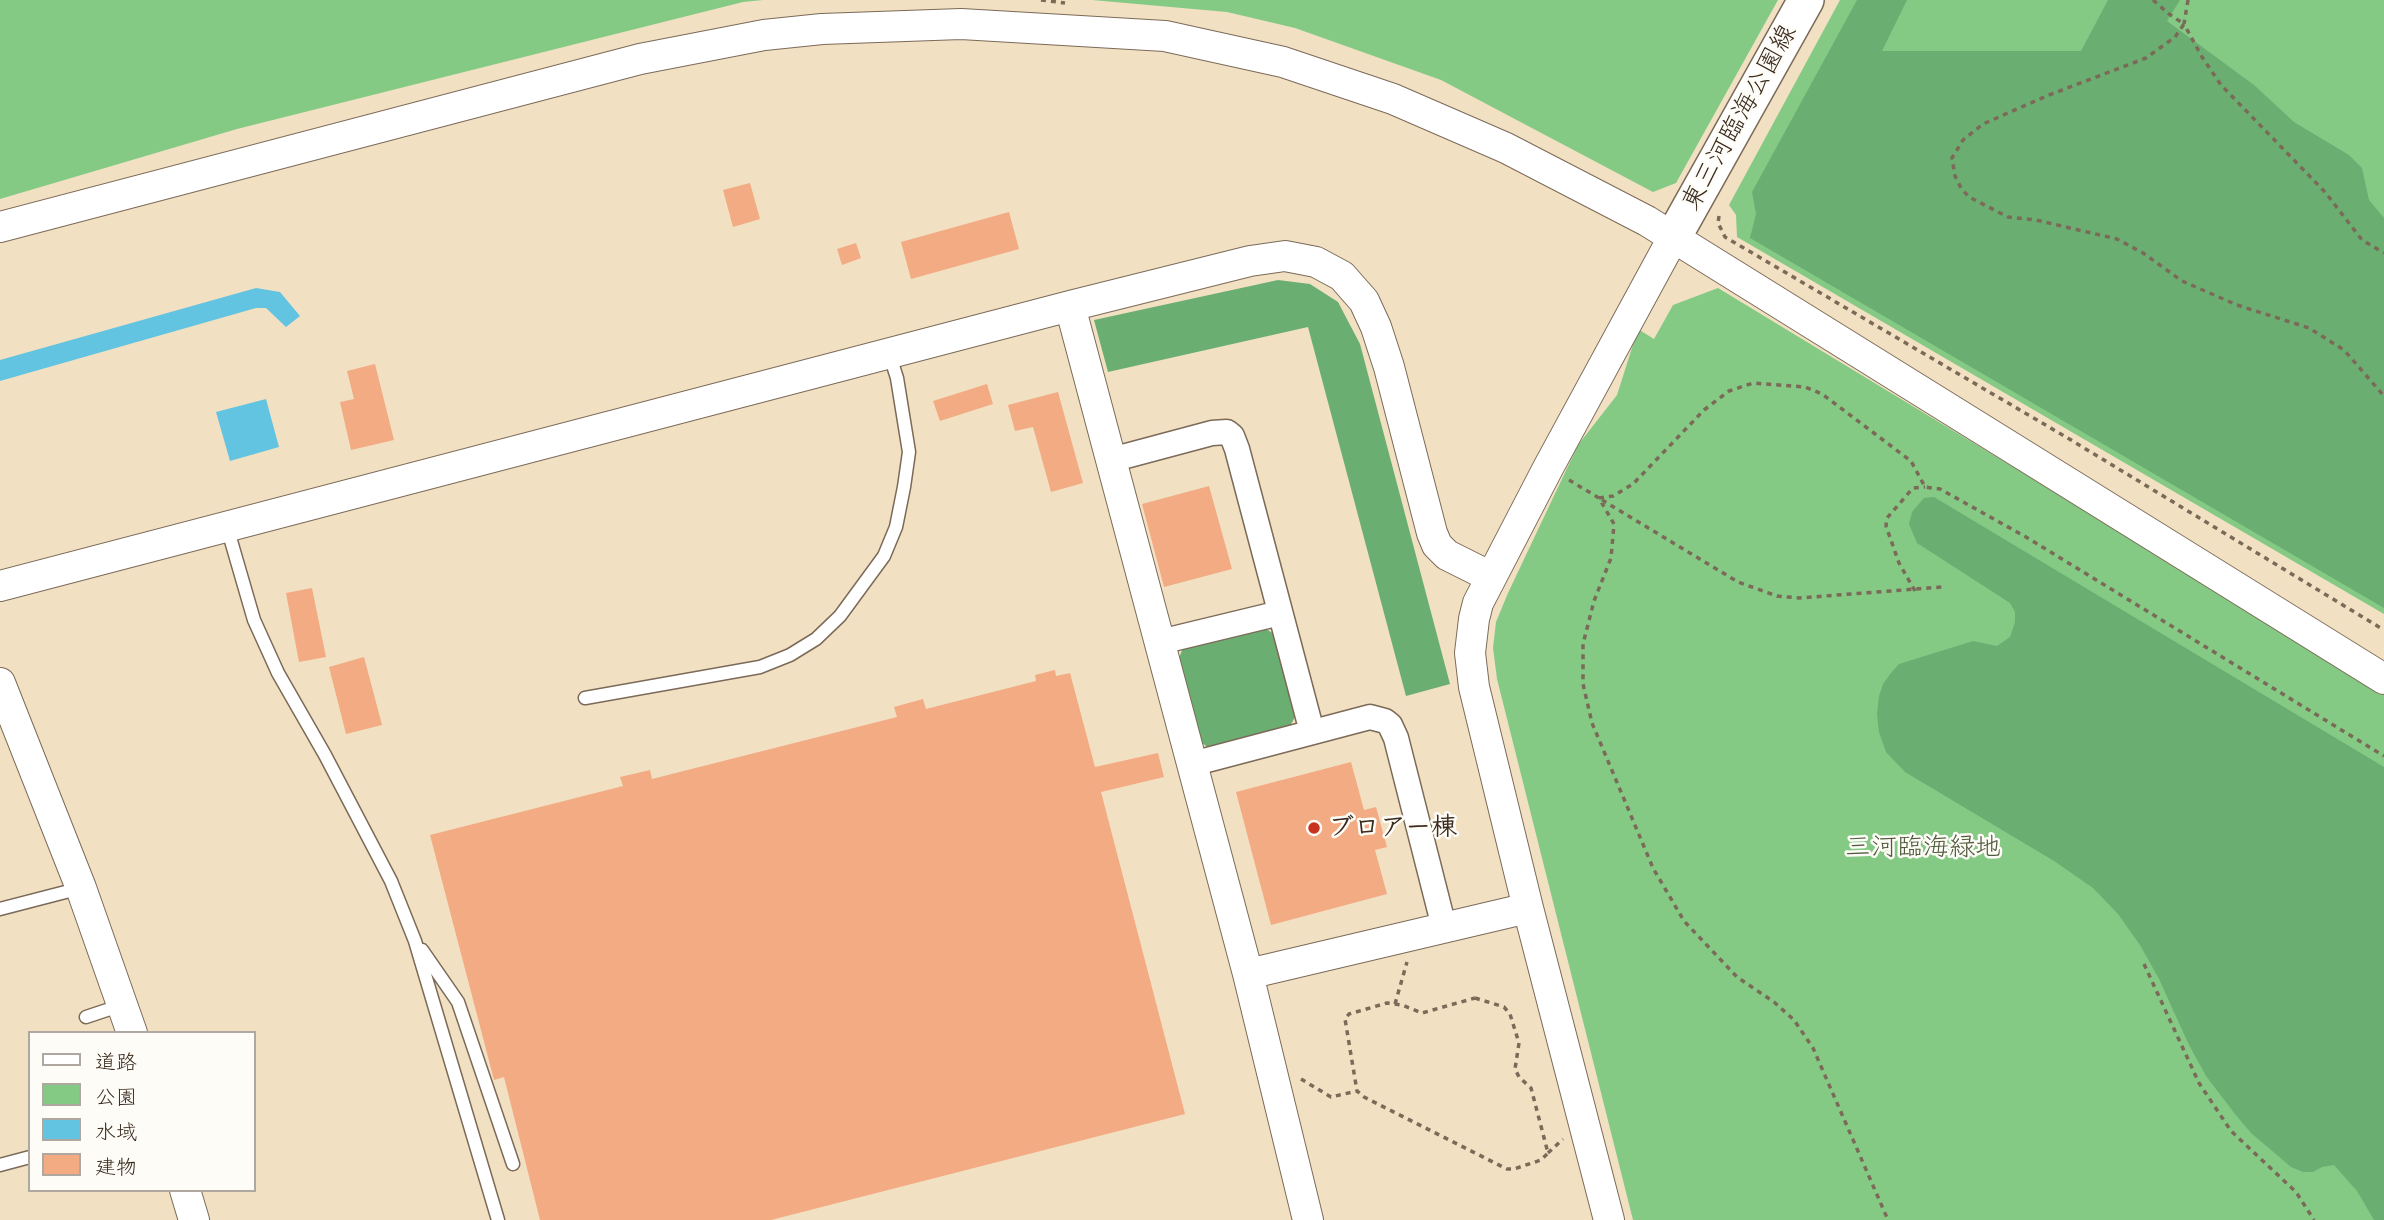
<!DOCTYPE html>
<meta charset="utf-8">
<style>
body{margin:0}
#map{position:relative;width:2384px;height:1220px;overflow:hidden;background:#f2e0c3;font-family:Itim,"Klee One",sans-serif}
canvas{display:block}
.legend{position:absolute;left:28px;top:1031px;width:228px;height:161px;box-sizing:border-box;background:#fdfcf7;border:2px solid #afa8a0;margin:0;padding:9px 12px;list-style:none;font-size:21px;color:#3b2a1e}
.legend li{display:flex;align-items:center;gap:14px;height:35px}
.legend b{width:35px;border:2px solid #afa8a0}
</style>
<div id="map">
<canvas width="2384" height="1220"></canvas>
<ul class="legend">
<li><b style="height:9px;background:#fff"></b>道路</li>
<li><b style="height:19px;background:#84ca85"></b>公園</li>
<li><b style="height:19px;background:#62c4e0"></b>水域</li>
<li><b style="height:19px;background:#f2ab83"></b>建物</li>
</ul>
</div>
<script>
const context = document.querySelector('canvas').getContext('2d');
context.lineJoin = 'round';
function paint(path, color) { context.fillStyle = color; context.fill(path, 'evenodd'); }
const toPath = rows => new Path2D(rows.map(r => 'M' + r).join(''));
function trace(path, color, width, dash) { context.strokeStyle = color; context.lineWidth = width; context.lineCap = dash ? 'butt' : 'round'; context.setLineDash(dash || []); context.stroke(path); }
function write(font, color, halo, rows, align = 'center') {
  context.font = font + ' Itim,"Klee One",sans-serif'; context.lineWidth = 5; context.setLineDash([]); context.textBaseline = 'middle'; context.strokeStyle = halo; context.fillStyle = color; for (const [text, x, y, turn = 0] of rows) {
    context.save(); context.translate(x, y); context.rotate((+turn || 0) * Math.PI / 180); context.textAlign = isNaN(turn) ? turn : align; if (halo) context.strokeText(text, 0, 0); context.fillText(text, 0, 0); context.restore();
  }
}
const green = toPath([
 [0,0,763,0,743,2,237,129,0,199],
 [1092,0,1778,0,1676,183,1653,192,1441,80,1295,28,1227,12],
 [1840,0,2384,0,2384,614,1737,237,1736,215,1729,205],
 [1718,288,2384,692,2384,1220,1633,1220,1497,679,1493,648,1496,622,1508,593,1578,445,1617,395,1638,329,1654,339,1673,305]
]);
const forest = toPath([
 [1857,0,1907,0,1882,51,2081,51,2108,0,2180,0,2167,21,2254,85,2294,122,2349,155,2362,168,2369,200,2384,218,2384,608,1750,238,1756,214,1752,192],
 [1278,280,1310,284,1338,302,1360,344,1450,684,1406,696,1308,327,1108,372,1094,320],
 [1934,497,2384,767,2384,1220,2374,1220,2357,1191,2334,1165,2322,1167,2313,1172,2303,1172,2291,1167,2251,1133,2235,1114,2206,1076,2189,1045,2159,979,2140,945,2118,914,2093,888,2054,861,1905,772,1886,752,1879,732,1877,714,1879,696,1883,684,1891,673,1899,664,1973,641,1997,646,2010,637,2015,622,2015,612,2010,603,1917,543,1909,524,1912,512,1924,498],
 [1261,625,1275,635,1296,715,1288,730,1212,750,1199,741,1178,661,1184,645]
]);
const water = toPath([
 [256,288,280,292,300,316,286,327,266,308,256,308,0,381,0,360],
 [266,399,279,447,230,461,216,412]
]);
const building = toPath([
 [750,183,760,219,733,227,723,190],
 [1009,212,1019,249,911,279,901,242],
 [856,243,861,258,842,265,837,249],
 [375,364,394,440,351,450,340,402,354,399,347,371],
 [987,384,993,404,940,421,933,401],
 [1058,392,1083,483,1051,492,1033,427,1015,431,1008,405],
 [1209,486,1232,569,1164,587,1142,504],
 [312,588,326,657,299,662,286,593],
 [364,657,382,725,346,734,329,667],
 [1055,670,1056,676,1070,673,1095,767,1158,753,1164,777,1101,792,1185,1114,771,1220,540,1220,504,1077,494,1080,430,835,623,786,620,777,650,770,652,779,897,717,894,707,923,699,926,709,1036,681,1035,675],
 [1351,762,1364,810,1376,807,1387,847,1375,850,1387,894,1271,925,1236,792]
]);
const path = toPath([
 [1041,0,1065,3],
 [2153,0,2169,14,2184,24,2175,37,2146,58,2049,95,1983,124,1963,140,1952,158,1955,176,1961,188,1969,197,2008,217,2036,220,2117,239,2143,253,2182,281,2237,305,2309,328,2344,350,2384,396],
 [2188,0,2184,24,2202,57,2221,85,2325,192,2362,240,2384,253],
 [1719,216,1718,223,1725,237,2066,437,2384,630],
 [1569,480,1599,498,1614,524,1611,558,1594,601,1583,644,1583,684,1592,723,1653,868,1684,921,1737,977,1774,1002,1794,1020,1813,1048,1888,1220],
 [1599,498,1613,496,1633,484,1704,410,1729,391,1753,383,1805,387,1822,394,1911,461,1925,487,1940,489,2026,537,2384,756],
 [1602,500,1738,582,1777,596,1799,598,1942,587],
 [1915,591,1899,563,1886,526,1887,518,1913,488,1925,487],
 [2144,964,2199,1083,2231,1131,2296,1192,2314,1220],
 [1475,998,1504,1007,1510,1014,1519,1043,1515,1069,1519,1077,1531,1088,1548,1153,1541,1160,1514,1169,1507,1169,1364,1097,1357,1091,1345,1019,1349,1014,1387,1003,1402,1005,1422,1013,1475,998],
 [1395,1004,1407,962],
 [1301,1079,1331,1097,1357,1091],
 [1548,1153,1563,1139]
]);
const service = toPath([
 [227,527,254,620,278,673,325,755,391,881,415,941,498,1220],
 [585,698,760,667,790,655,816,639,840,616,884,556,896,527,904,487,909,452,897,378,889,353],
 [0,909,81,888],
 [422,950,458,1002,513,1164],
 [86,1017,122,1005],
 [0,1165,30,1157]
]);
const minor = toPath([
 [1111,460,1212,433,1227,432,1232,436,1237,449,1312,732],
 [1160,642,1280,613],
 [1192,764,1370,717,1385,721,1390,725,1396,738,1444,927]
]);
const tertiary = toPath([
 [0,227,640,59,764,35,822,29,961,24,1165,36,1283,62,1393,99,1506,148,1647,221,2384,679],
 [1070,306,1248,974,1308,1220],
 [0,586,1070,306,1250,261,1285,256,1316,262,1342,276,1364,301,1376,327,1389,367,1432,533,1437,545,1447,555,1491,577],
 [0,683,81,888,132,1033],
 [1248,974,1528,908],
 [185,1190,194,1220],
 [1609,1220,1528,908,1474,687,1470,653,1474,619,1478,603,1548,468,1674,236]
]);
const secondary = toPath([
 [1674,236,1806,0]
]);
const markers = [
 [1314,828,7,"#c8321e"]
];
const streetNames = [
 ["東三河臨海公園線",1740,118,-61]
];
const poiNames = [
 ["ブロアー棟",1328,828]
];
const parkNames = [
 ["三河臨海緑地",1923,848]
];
paint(green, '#84ca85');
paint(forest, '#6bae72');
paint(water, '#62c4e0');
paint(building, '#f2ab83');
trace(service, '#7b6a58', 15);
trace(minor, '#7b6a58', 27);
trace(tertiary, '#7b6a58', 32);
trace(secondary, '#7b6a58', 38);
trace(path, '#7b6a58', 3.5, [5, 5]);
trace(service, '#fff', 12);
trace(minor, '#fff', 24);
trace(tertiary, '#fff', 30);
trace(secondary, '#fff', 35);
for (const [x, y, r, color] of markers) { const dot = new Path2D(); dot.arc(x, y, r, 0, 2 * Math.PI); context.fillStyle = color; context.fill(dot); trace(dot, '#fdfcf7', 2.5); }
write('26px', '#3b2a1e', '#fdfcf7', streetNames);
write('bold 26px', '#3b2a1e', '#fdfcf7', poiNames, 'left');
write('26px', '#515a3d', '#fdfcf7', parkNames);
</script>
